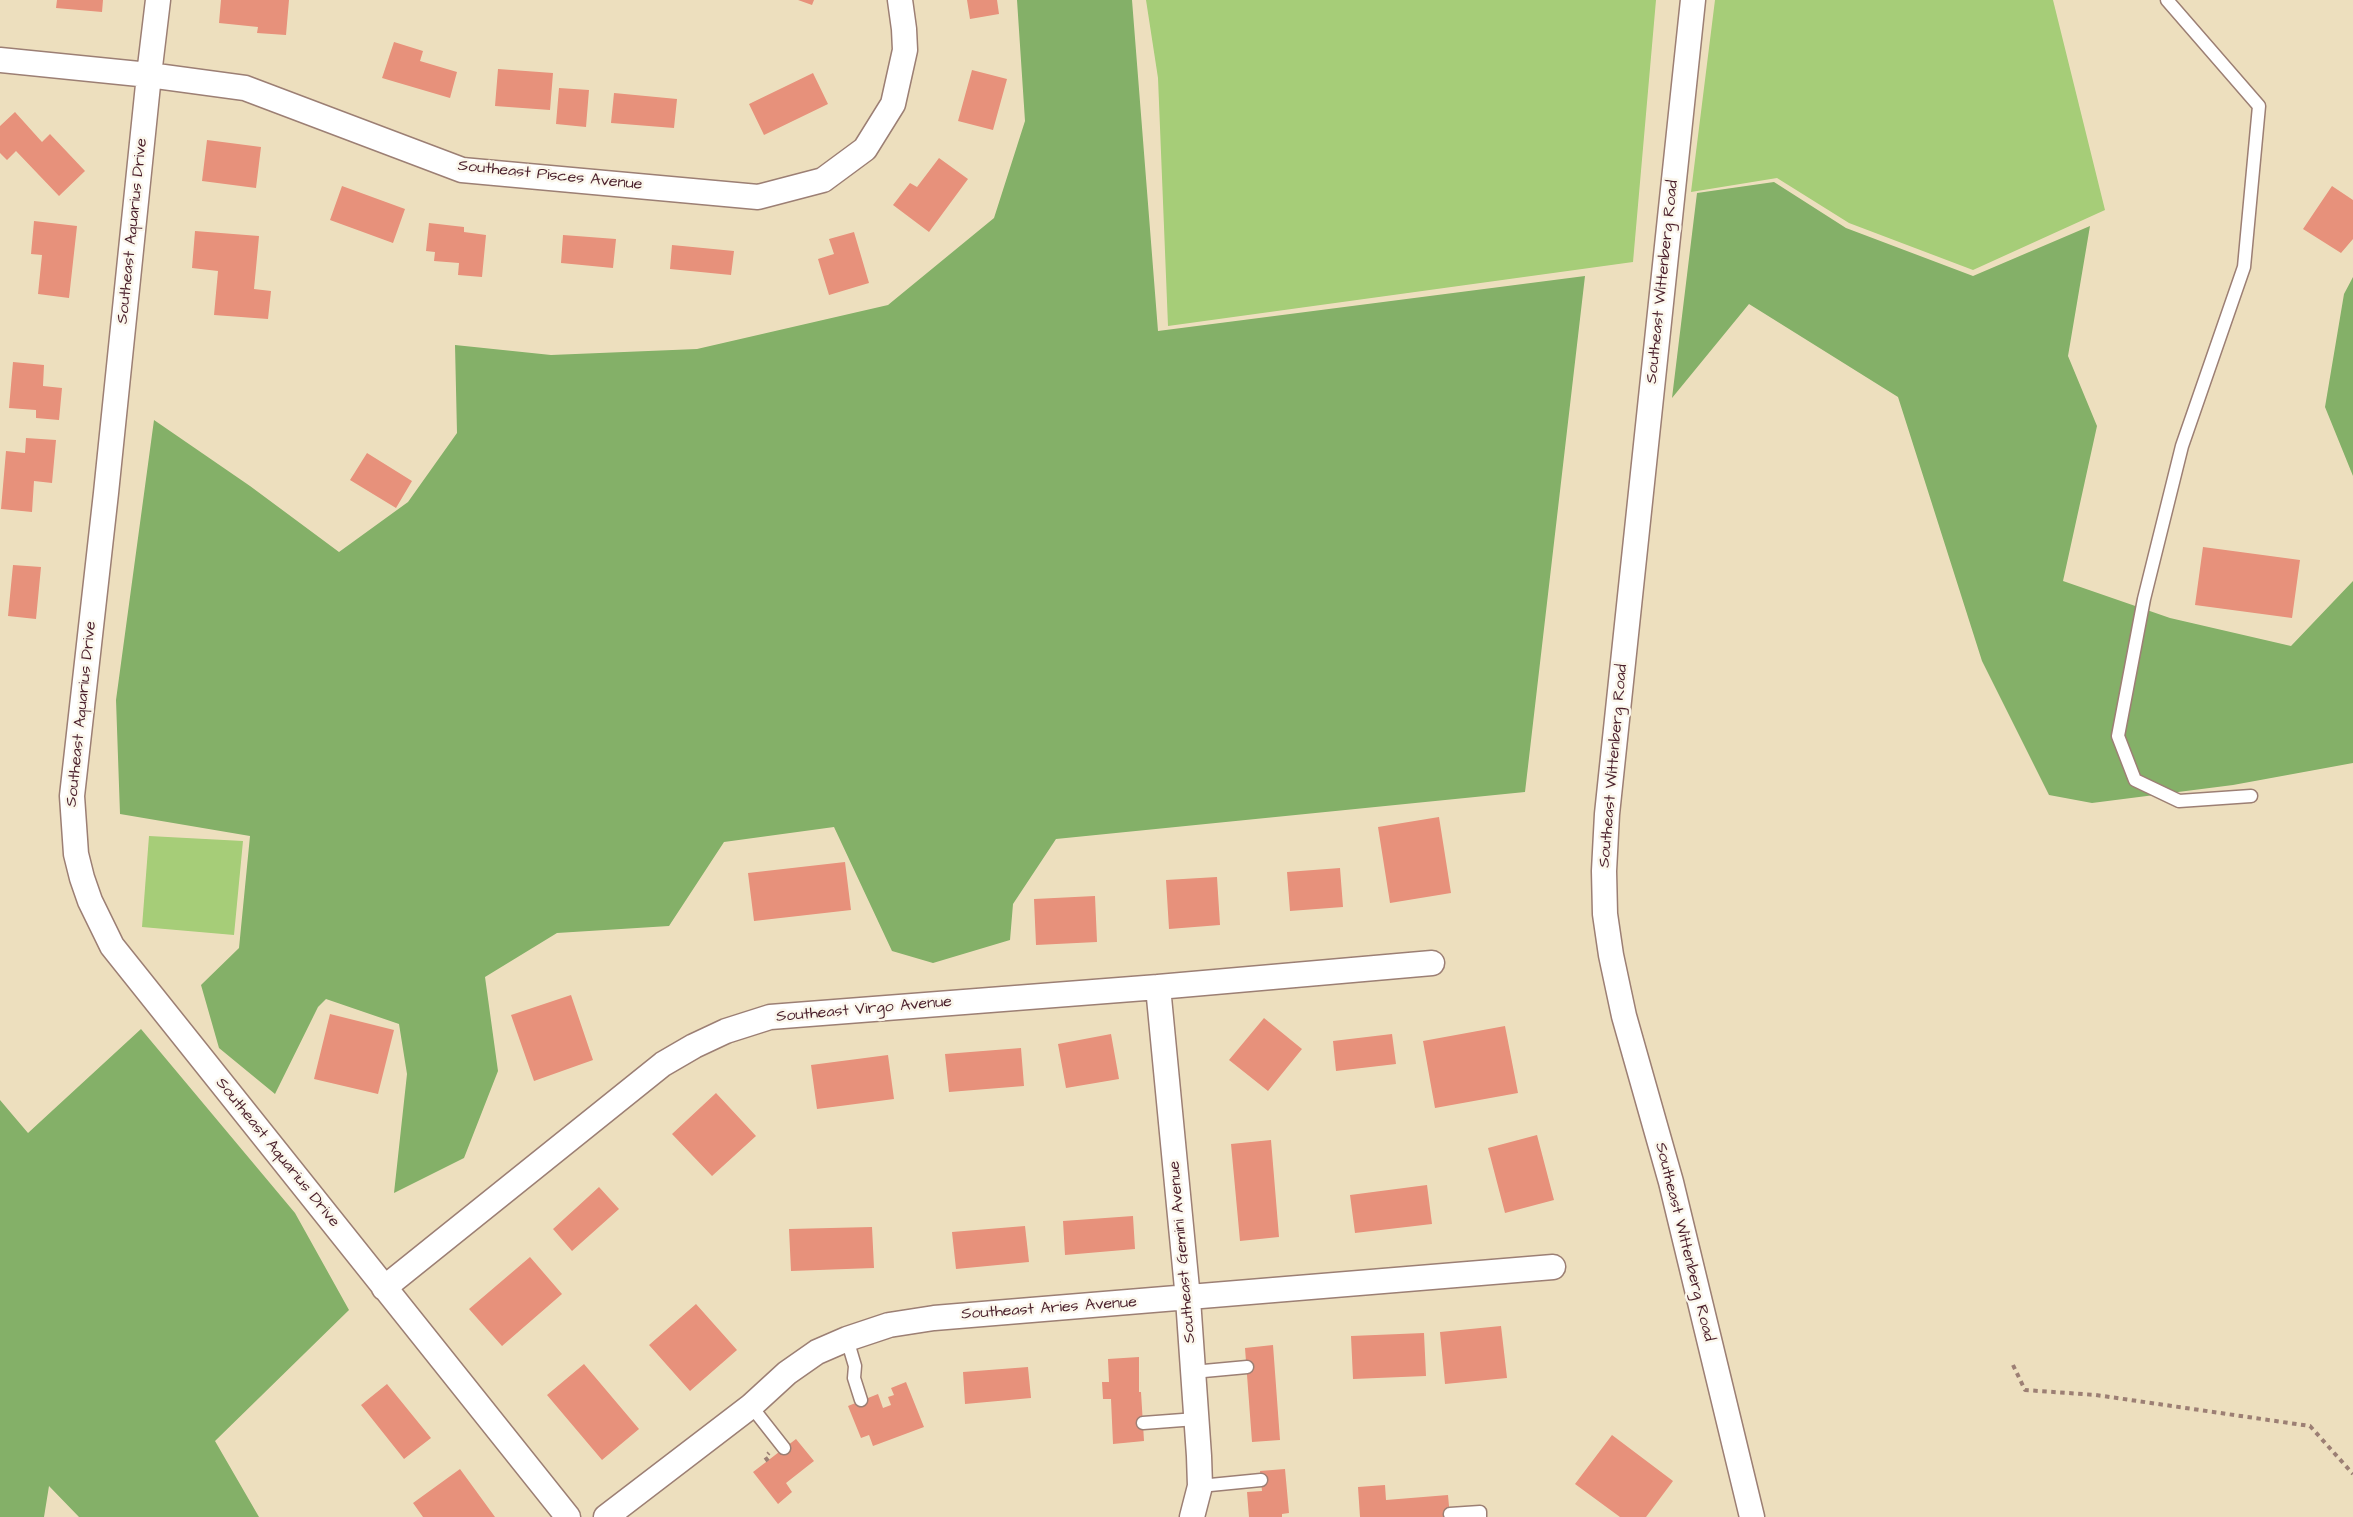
<!DOCTYPE html>
<style>
body{margin:0}
canvas{display:block;background:#eddfbe}
</style>
<canvas width="2353" height="1517"></canvas>
<script>
const context = document.querySelector('canvas').getContext('2d');
context.lineJoin = 'round';
function paint(path, color) { context.fillStyle = color; context.fill(path, 'evenodd'); }
const toPath = rows => new Path2D(rows.map(r => 'M' + r).join(''));
function trace(path, color, width, dash) { context.strokeStyle = color; context.lineWidth = width; context.lineCap = dash ? 'butt' : 'round'; context.setLineDash(dash || []); context.stroke(path); }
function write(font, color, halo, rows, align = 'center') {
  context.font = font + ' "Architects Daughter",sans-serif'; context.lineWidth = 5; context.setLineDash([]); context.textBaseline = 'middle'; context.strokeStyle = halo; context.fillStyle = color; for (const [text, x, y, turn = 0] of rows) {
    context.save(); context.translate(x, y); context.rotate((+turn || 0) * Math.PI / 180); context.textAlign = isNaN(turn) ? turn : align; if (halo) context.strokeText(text, 0, 0); context.fillText(text, 0, 0); context.restore();
  }
}
const green = toPath([
 [1146,0,1656,0,1633,262,1168,326,1158,78],
 [1715,0,2053,0,2105,210,1973,270,1849,223,1777,178,1691,192],
 [149,836,243,841,234,935,142,927]
]);
const forest = toPath([
 [1017,0,1132,0,1158,331,1585,276,1525,792,1056,839,1013,904,1010,940,933,963,892,951,834,827,724,842,669,926,557,933,485,977,498,1071,464,1158,394,1193,407,1074,399,1024,326,999,318,1007,275,1094,219,1048,201,985,239,948,250,836,120,814,116,700,154,420,250,486,339,552,408,502,457,433,455,345,551,355,697,349,888,305,994,218,1025,121],
 [1774,182,1846,228,1973,276,2090,226,2068,356,2097,426,2063,581,2170,618,2291,646,2353,581,2353,763,2233,785,2092,803,2049,795,1982,661,1898,397,1749,304,1672,398,1697,193],
 [2353,277,2353,476,2325,407,2344,294],
 [141,1029,295,1213,349,1310,215,1441,259,1517,79,1517,49,1486,44,1517,0,1517,0,1100,28,1133]
]);
const building = toPath([
 [57,0,103,0,102,12,56,8],
 [221,0,289,0,286,35,257,33,258,27,219,23],
 [798,0,814,0,812,5],
 [967,0,997,0,999,14,970,19],
 [394,42,423,51,420,61,457,72,450,98,382,78],
 [498,69,553,73,550,110,495,106],
 [972,70,1007,79,993,130,958,121],
 [813,73,828,104,764,135,749,104],
 [559,88,589,90,586,127,556,124],
 [614,93,677,99,674,128,611,123],
 [15,112,42,142,50,134,85,171,59,196,16,151,7,160,0,153,0,126],
 [207,140,261,147,256,188,202,181],
 [939,158,968,179,929,232,893,205,910,183,917,187],
 [342,186,405,209,393,243,330,220],
 [2332,186,2353,200,2353,239,2341,253,2303,229],
 [34,221,77,226,69,298,38,294,42,255,31,254],
 [429,223,464,227,464,232,486,235,482,277,458,275,459,263,434,261,435,252,426,251],
 [195,231,259,236,254,289,271,291,268,319,214,315,218,271,192,268],
 [854,232,869,283,829,295,818,259,834,254,829,239],
 [563,235,616,239,613,268,561,263],
 [672,245,734,251,731,275,670,269],
 [13,362,44,365,43,386,62,388,59,420,36,418,36,410,9,408],
 [26,438,56,440,52,483,34,481,32,512,1,509,6,451,25,453],
 [367,453,412,481,396,508,350,480],
 [2203,547,2300,560,2292,618,2195,605],
 [13,565,41,567,36,619,8,616],
 [1439,817,1451,893,1390,903,1378,827],
 [845,862,851,910,754,921,748,873],
 [1340,868,1343,907,1290,911,1287,872],
 [1217,877,1220,925,1169,929,1166,880],
 [1095,896,1097,942,1036,945,1034,899],
 [571,995,593,1060,534,1081,511,1015],
 [330,1014,394,1030,378,1094,314,1079],
 [1264,1018,1302,1049,1268,1091,1229,1060],
 [1505,1026,1518,1093,1435,1108,1423,1041],
 [1111,1034,1119,1079,1066,1088,1058,1044],
 [1392,1034,1396,1064,1336,1071,1333,1041],
 [1021,1048,1024,1086,949,1092,945,1054],
 [888,1055,894,1099,817,1109,811,1065],
 [716,1093,756,1136,712,1176,672,1134],
 [1537,1135,1554,1200,1505,1213,1488,1148],
 [1271,1140,1279,1237,1240,1241,1231,1144],
 [1427,1185,1432,1224,1355,1233,1350,1195],
 [599,1187,619,1209,572,1251,553,1229],
 [1133,1216,1135,1249,1065,1255,1063,1221],
 [1025,1226,1029,1262,956,1269,952,1232],
 [872,1227,874,1268,791,1271,789,1229],
 [530,1257,562,1294,502,1346,469,1309],
 [696,1304,737,1350,690,1391,649,1345],
 [1501,1326,1507,1378,1445,1384,1440,1332],
 [1424,1333,1426,1376,1353,1379,1351,1336],
 [1273,1345,1280,1440,1252,1442,1245,1348],
 [1139,1357,1139,1392,1141,1392,1144,1441,1113,1444,1111,1399,1103,1399,1102,1382,1109,1382,1108,1359],
 [584,1364,639,1429,602,1460,547,1395],
 [1028,1367,1031,1398,965,1404,963,1372],
 [906,1382,924,1427,873,1446,869,1435,861,1438,848,1406,878,1394,883,1408,891,1405,888,1397,894,1395,891,1388],
 [387,1384,431,1438,404,1459,361,1405],
 [1612,1435,1673,1481,1646,1517,1620,1517,1575,1484],
 [796,1439,814,1461,786,1483,792,1492,778,1504,753,1472],
 [460,1469,495,1517,423,1517,413,1503],
 [1285,1469,1289,1513,1282,1514,1282,1517,1249,1517,1247,1492,1262,1491,1260,1471],
 [1385,1485,1386,1500,1448,1495,1450,1517,1360,1517,1358,1487]
]);
const path = toPath([
 [2013,1365,2025,1390,2096,1395,2310,1426,2353,1474],
 [768,1461,765,1457,769,1453]
]);
const lane = toPath([
 [2167,0,2259,106,2244,267,2182,446,2144,599,2118,736,2135,780,2179,801,2251,796],
 [847,1339,855,1366,854,1378,861,1400],
 [1193,1372,1247,1367],
 [751,1406,784,1448],
 [1143,1423,1196,1419],
 [1200,1486,1261,1480],
 [1450,1514,1480,1512,1480,1517]
]);
const street = toPath([
 [158,0,149,75,106,493,72,796,76,854,82,878,90,901,112,946,568,1517],
 [1693,0,1607,814,1604,871,1605,914,1611,955,1624,1016,1671,1182,1752,1517],
 [0,60,149,75,245,88,462,170,758,197,823,180,865,149,893,104,905,50,904,29,900,0],
 [1158,987,1188,1299,1199,1456,1200,1486,1192,1517],
 [384,1288,663,1064,694,1046,726,1031,770,1017,1158,987,1432,963],
 [606,1517,751,1406,787,1373,817,1352,847,1339,889,1325,934,1318,1553,1267]
]);
const streetNames = [
 ["Southeast Pisces Avenue",550,176,6],
 ["Southeast Aquarius Drive",133,231,-84],
 ["Southeast Wittenberg Road",1663,282,-84],
 ["Southeast Aquarius Drive",82,714,-84],
 ["Southeast Wittenberg Road",1614,766,-85],
 ["Southeast Virgo Avenue",864,1010,-5],
 ["Southeast Aquarius Drive",277,1153,51],
 ["Southeast Wittenberg Road",1684,1242,76],
 ["Southeast Gemini Avenue",1183,1252,-95],
 ["Southeast Aries Avenue",1049,1309,-4]
];
paint(green, '#a6cd78');
paint(forest, '#84b068');
paint(building, '#e7917b');
trace(lane, '#9c7f74', 15);
trace(street, '#9c7f74', 27);
trace(path, '#9c7f74', 4, [4.5, 4.5]);
trace(lane, '#fff', 12);
trace(street, '#fff', 24);
write('16px', '#4a1f2b', '#fbf7ec', streetNames);
</script>
